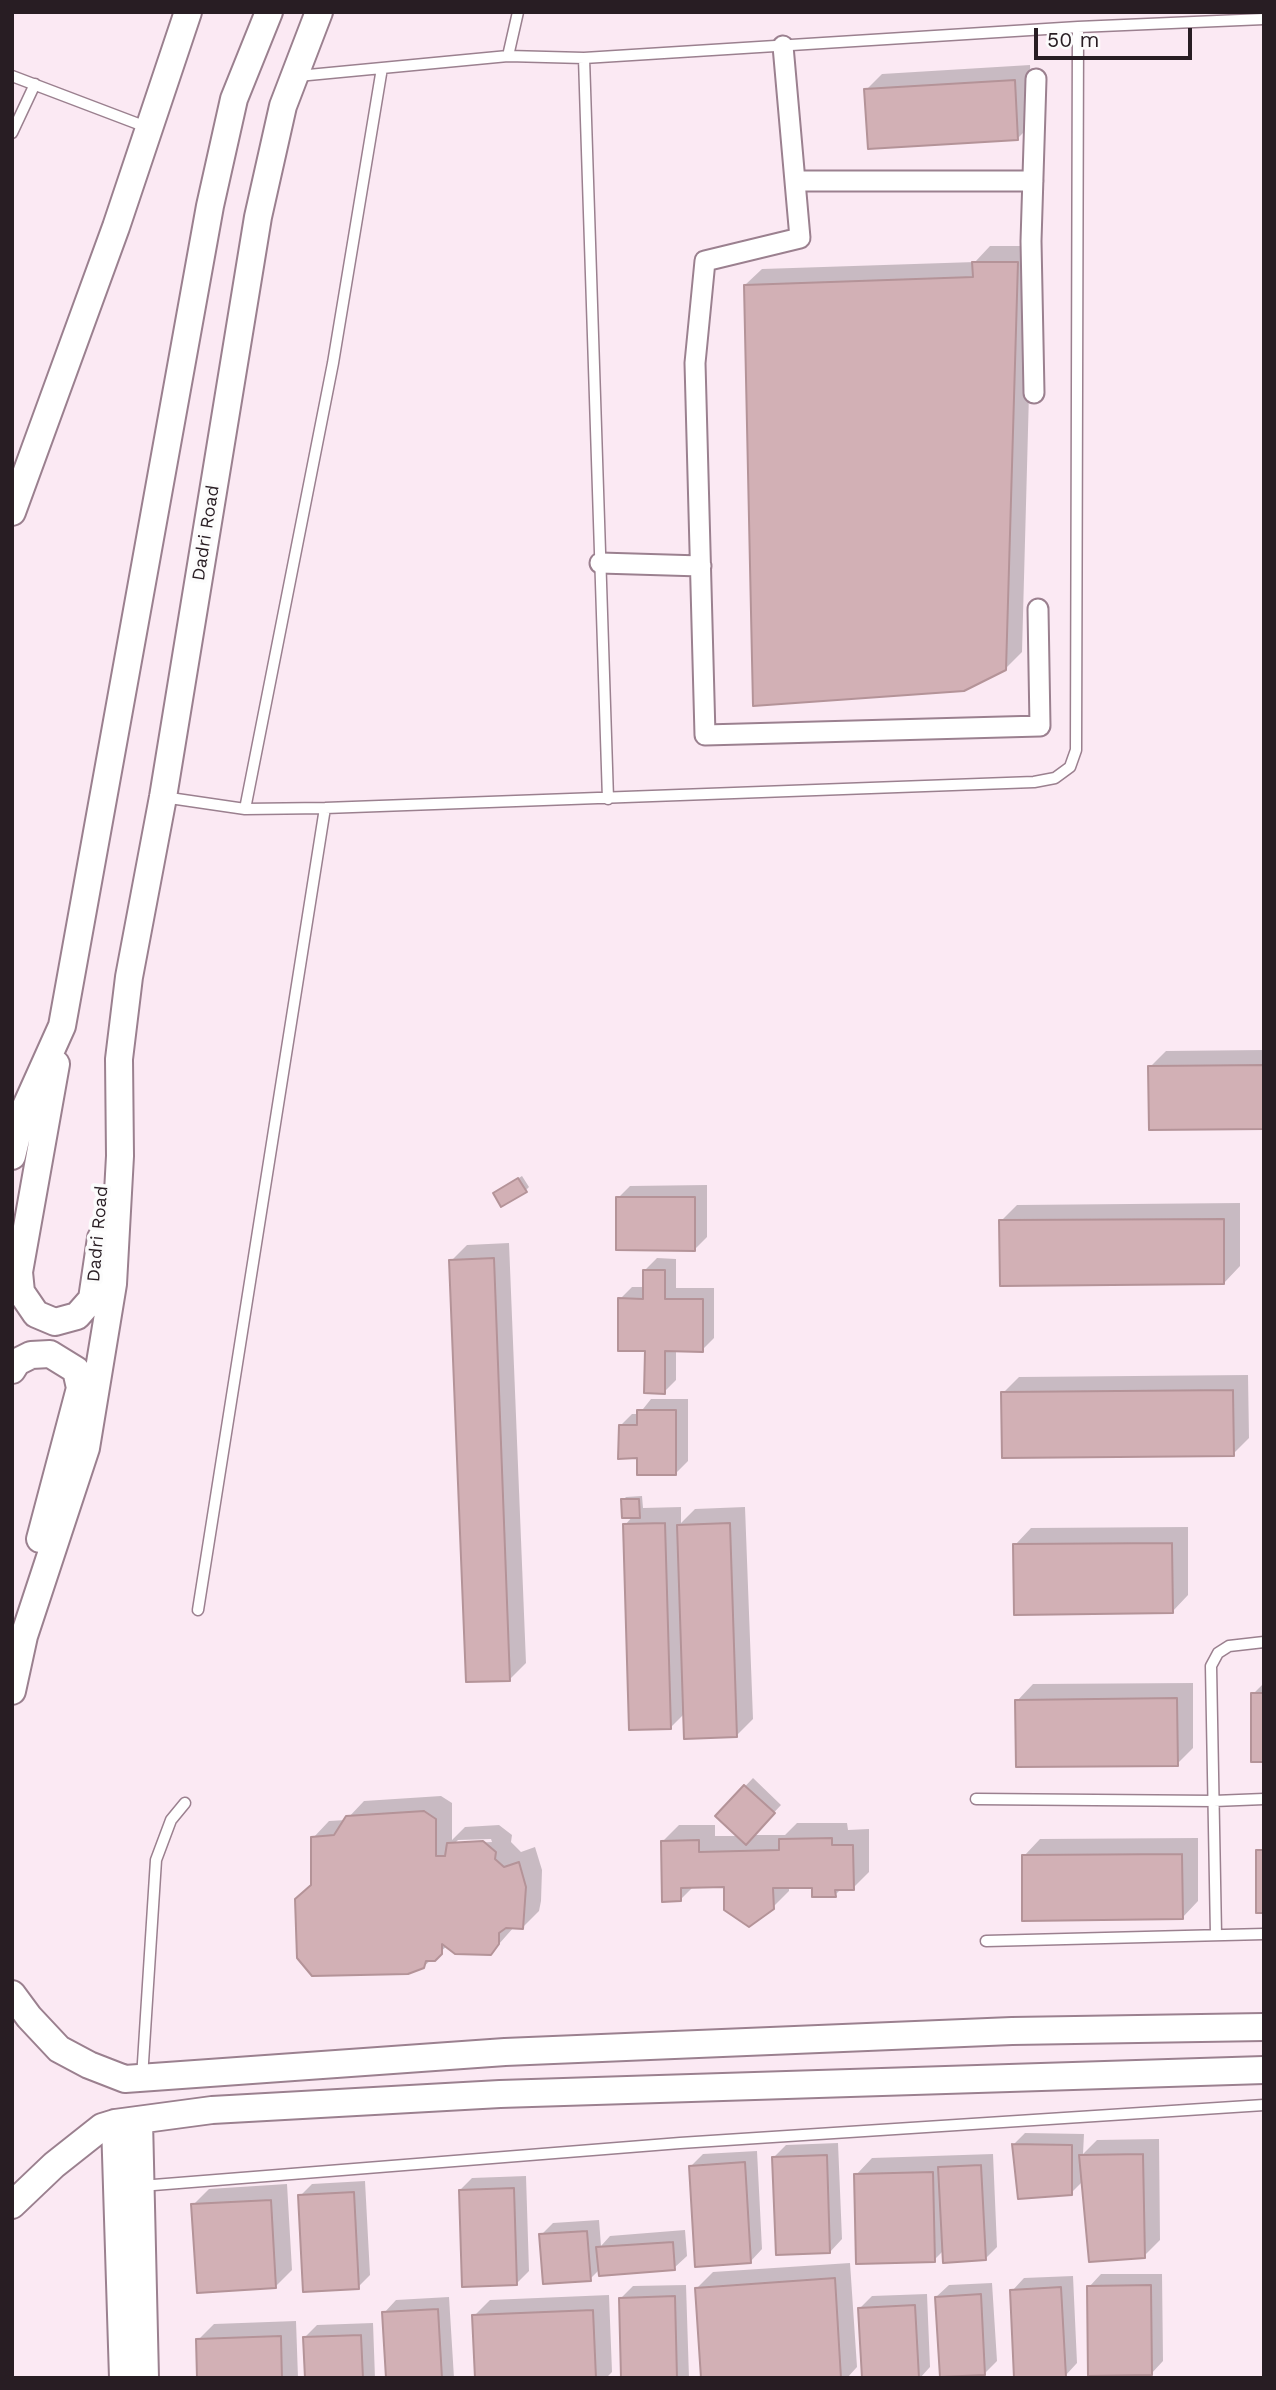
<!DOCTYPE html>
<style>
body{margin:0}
#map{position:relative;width:1276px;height:2390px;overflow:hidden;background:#fbe9f3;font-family:"Work Sans",sans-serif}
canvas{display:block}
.frame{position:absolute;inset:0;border:14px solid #281d23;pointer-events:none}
.scale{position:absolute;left:1034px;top:28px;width:158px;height:32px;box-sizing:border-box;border:4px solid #281d23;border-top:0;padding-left:9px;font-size:21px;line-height:24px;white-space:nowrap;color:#281d23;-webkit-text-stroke:5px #fcfcfc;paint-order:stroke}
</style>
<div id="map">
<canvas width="1276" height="2390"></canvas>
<div class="frame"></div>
<div class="scale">50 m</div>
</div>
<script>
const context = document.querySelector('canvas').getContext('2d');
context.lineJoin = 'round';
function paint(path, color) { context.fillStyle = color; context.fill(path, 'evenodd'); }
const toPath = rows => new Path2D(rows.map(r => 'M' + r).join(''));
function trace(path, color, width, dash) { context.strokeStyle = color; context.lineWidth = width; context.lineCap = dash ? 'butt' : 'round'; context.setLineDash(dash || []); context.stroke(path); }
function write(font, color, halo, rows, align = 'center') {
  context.font = font + ' "Work Sans",sans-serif'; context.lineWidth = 7; context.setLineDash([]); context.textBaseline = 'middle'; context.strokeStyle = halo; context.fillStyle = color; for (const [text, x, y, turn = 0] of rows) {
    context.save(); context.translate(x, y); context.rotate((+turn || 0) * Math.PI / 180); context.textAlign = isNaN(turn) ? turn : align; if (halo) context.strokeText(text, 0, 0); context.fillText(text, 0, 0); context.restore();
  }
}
const shadow = toPath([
 [1030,65,1034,122,1018,138,866,90,882,74],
 [990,246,1033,246,1022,652,1005,669,745,285,762,269,975,262],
 [1264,1050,1264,1128,1150,1067,1166,1051],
 [522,1176,529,1187,525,1191,495,1193],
 [707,1185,707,1237,695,1249,618,1198,630,1186],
 [1240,1203,1240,1266,1224,1283,1001,1221,1017,1205],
 [509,1243,526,1663,510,1679,451,1261,467,1245],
 [657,1258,676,1259,676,1288,714,1288,714,1338,702,1350,676,1350,676,1380,664,1392,647,1350,620,1299,632,1287,645,1287,645,1270],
 [1248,1375,1249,1438,1233,1454,1003,1393,1019,1377],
 [651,1399,688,1399,688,1461,676,1473,639,1457,620,1426,632,1414,639,1414],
 [642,1496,643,1508,681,1507,681,1523,695,1509,745,1507,753,1719,737,1735,685,1713,671,1727,625,1525,633,1516,623,1500,626,1497],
 [1188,1527,1188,1595,1172,1612,1015,1545,1031,1528],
 [1193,1683,1193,1748,1177,1764,1017,1701,1033,1684],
 [1264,1683,1264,1760,1253,1694],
 [753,1778,781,1805,753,1835,785,1835,797,1823,847,1823,848,1830,869,1829,869,1872,853,1888,842,1888,835,1895,814,1886,789,1886,789,1891,772,1908,726,1886,694,1886,680,1900,662,1842,679,1825,715,1825,715,1836,739,1836,717,1816],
 [441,1796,452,1803,452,1840,465,1827,499,1825,512,1835,511,1842,521,1852,535,1847,542,1870,541,1901,539,1911,523,1927,514,1927,491,1953,447,1946,423,1967,312,1884,313,1838,329,1821,346,1820,364,1801],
 [491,1839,492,1842,454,1844,458,1840],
 [1198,1838,1198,1901,1182,1918,1024,1856,1040,1839],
 [1025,2133,1084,2134,1083,2154,1097,2140,1159,2139,1160,2240,1144,2256,1083,2181,1071,2193,1013,2145],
 [838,2143,842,2239,830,2252,774,2157,786,2145],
 [757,2151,762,2249,750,2262,691,2166,703,2154],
 [993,2154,997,2247,985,2259,944,2250,934,2260,856,2175,872,2158],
 [526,2176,529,2271,517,2283,460,2190,472,2178],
 [365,2181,370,2275,358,2287,300,2196,312,2184],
 [287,2184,292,2270,275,2287,193,2205,209,2189],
 [599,2220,601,2246,610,2236,685,2230,687,2256,674,2268,600,2269,590,2279,541,2235,553,2223],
 [850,2263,857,2367,847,2378,703,2378,697,2288,713,2272],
 [1101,2274,1162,2274,1163,2361,1151,2374,1089,2287],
 [1073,2276,1077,2363,1065,2376,1012,2291,1024,2278],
 [992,2283,997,2361,985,2373,936,2297,949,2285],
 [686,2285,689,2378,623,2378,621,2298,633,2286],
 [927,2294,930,2367,920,2378,863,2378,860,2308,872,2296],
 [609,2295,612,2372,606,2378,476,2378,474,2316,490,2300],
 [449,2297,454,2378,388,2378,384,2313,396,2300],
 [296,2321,298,2378,199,2378,198,2340,214,2324],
 [373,2323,375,2378,307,2378,305,2337,317,2325]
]);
const building = toPath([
 [1015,80,1018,140,868,149,864,89,1015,80],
 [972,262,1018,262,1006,670,964,691,753,706,744,285,973,277,972,262],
 [1264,1065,1264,1129,1149,1130,1148,1066,1264,1065],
 [518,1178,527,1192,501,1207,493,1193,518,1178],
 [616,1197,695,1197,695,1251,616,1250,616,1197],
 [1224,1219,1224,1284,1000,1286,999,1220,1224,1219],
 [494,1258,510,1681,466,1682,449,1260,494,1258],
 [643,1270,665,1270,665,1299,703,1299,703,1352,665,1351,665,1394,644,1393,645,1351,618,1351,618,1298,643,1299,643,1270],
 [1233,1390,1234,1456,1002,1458,1001,1392,1233,1390],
 [637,1410,676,1410,676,1475,637,1475,637,1458,618,1459,619,1425,637,1425,637,1410],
 [621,1499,639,1499,640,1518,622,1518,621,1499],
 [665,1523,671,1729,629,1730,623,1524,665,1523],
 [730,1523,737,1737,684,1739,677,1525,730,1523],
 [1172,1543,1173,1613,1014,1615,1013,1544,1172,1543],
 [1251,1693,1264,1693,1264,1762,1251,1762,1251,1693],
 [1177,1698,1178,1766,1016,1767,1015,1700,1177,1698],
 [744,1785,775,1813,746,1845,715,1816,744,1785],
 [424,1811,436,1819,436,1856,445,1856,447,1843,483,1841,496,1852,495,1859,504,1867,519,1862,526,1887,523,1929,506,1928,499,1933,499,1944,491,1955,455,1954,442,1944,442,1954,435,1961,426,1961,424,1968,408,1974,312,1976,297,1958,295,1899,311,1885,311,1837,334,1835,346,1816,424,1811],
 [832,1838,832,1845,853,1845,854,1890,835,1890,836,1897,812,1897,812,1888,773,1888,774,1909,749,1927,724,1910,724,1887,681,1888,681,1901,662,1902,661,1841,699,1840,699,1852,779,1850,779,1839,832,1838],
 [1256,1850,1264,1850,1264,1913,1256,1913,1256,1850],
 [1182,1854,1183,1919,1022,1921,1022,1855,1182,1854],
 [1012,2144,1072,2145,1072,2195,1018,2199,1012,2144],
 [1143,2154,1145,2258,1089,2262,1079,2155,1143,2154],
 [827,2155,830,2253,776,2255,772,2157,827,2155],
 [745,2162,751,2263,695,2267,689,2166,745,2162],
 [981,2165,986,2260,943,2263,938,2167,981,2165],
 [933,2172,935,2262,856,2264,854,2174,933,2172],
 [514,2188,517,2285,462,2287,459,2190,514,2188],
 [354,2192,359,2289,303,2292,298,2195,354,2192],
 [271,2200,276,2288,197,2293,191,2204,271,2200],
 [587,2231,591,2281,543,2284,539,2234,587,2231],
 [673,2242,675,2270,599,2276,596,2247,673,2242],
 [835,2278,841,2378,701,2378,695,2288,835,2278],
 [1151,2285,1152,2375,1088,2376,1087,2286,1151,2285],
 [1061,2287,1066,2377,1014,2378,1010,2290,1061,2287],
 [981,2294,985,2375,940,2377,935,2297,981,2294],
 [675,2296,677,2378,621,2378,619,2298,675,2296],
 [915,2305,919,2378,862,2378,858,2308,915,2305],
 [438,2309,442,2378,386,2378,382,2312,438,2309],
 [593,2310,596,2378,475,2378,472,2315,593,2310],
 [361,2335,363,2378,305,2378,303,2337,361,2335],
 [281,2336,282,2378,197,2378,196,2339,281,2336]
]);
const lane = toPath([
 [508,56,518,12],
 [584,58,608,799],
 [12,76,149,128],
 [298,76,508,56,584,58,1078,27,1264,19],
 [12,133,35,84],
 [163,797,245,809,325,808,1034,782,1055,778,1070,767,1076,750,1078,27],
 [245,809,333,363,382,68],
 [198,1610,325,808],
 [976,1799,1214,1801,1264,1799],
 [1216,1935,1211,1666,1218,1653,1229,1646,1264,1642],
 [986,1941,1264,1934],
 [142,2078,156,1860,171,1820,185,1803],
 [141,2186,680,2143,1264,2105]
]);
const street = toPath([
 [783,46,800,238,705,261,695,363,705,735,1040,726,1038,609],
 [795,181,1033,181],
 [1034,393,1031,241,1036,79],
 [600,563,701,566]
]);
const secondary = toPath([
 [12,512,116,227,188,12],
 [56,1064,19,1272,21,1292,36,1314,55,1322,77,1316,92,1299,101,1238],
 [12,1156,22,1115,62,1026,210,206,234,99,269,12],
 [12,1370,17,1362,31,1355,50,1354,76,1370,80,1388,40,1539],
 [12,1691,24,1636,86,1448,113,1284,120,1156,119,1059,129,977,163,797,258,217,283,106,319,12],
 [12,1994,29,2017,59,2049,89,2065,125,2079,505,2052,1012,2031,1264,2027],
 [139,2120,145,2378],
 [115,2123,123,2378],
 [12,2205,54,2165,102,2127,115,2123,212,2110,500,2094,1264,2070]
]);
const streetNames = [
 ["Dadri Road",206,533,-81],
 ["Dadri Road",98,1234,-85]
];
paint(shadow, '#0003');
paint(building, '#d2b0b5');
trace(building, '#b49398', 2);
trace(lane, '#9b808f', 13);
trace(street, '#9b808f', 23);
trace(secondary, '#9b808f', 30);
trace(lane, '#fff', 10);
trace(street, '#fff', 19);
trace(secondary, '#fff', 26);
write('18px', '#281d23', '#fcfcfc', streetNames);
</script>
